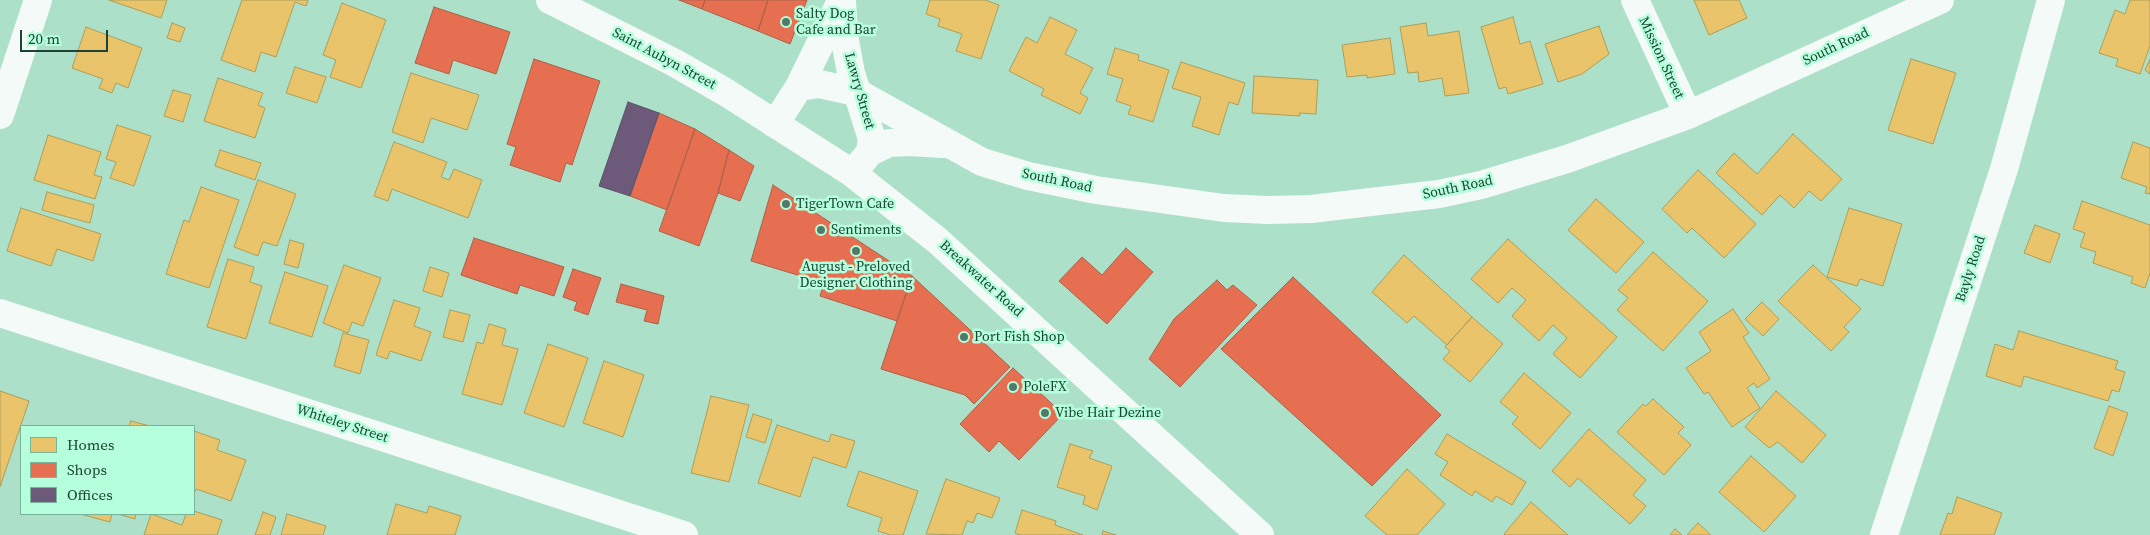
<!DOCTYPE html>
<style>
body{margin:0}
#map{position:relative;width:2150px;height:535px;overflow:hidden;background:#ade0c9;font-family:"Source Serif 4",serif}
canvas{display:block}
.legend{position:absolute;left:20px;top:425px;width:175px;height:90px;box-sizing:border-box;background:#b5ffdd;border:1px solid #78b499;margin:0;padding:6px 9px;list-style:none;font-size:15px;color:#1c4434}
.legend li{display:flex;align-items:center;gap:10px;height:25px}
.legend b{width:25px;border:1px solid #78b499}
.scale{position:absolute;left:20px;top:30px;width:88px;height:22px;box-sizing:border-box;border:2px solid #1c4434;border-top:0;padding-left:6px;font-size:15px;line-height:18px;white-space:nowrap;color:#1c4434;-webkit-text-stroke:4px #b5ffdd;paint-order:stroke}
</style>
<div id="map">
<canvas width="2150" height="535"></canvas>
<ul class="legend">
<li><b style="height:14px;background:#e9c46a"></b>Homes</li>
<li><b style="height:14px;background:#e76f51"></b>Shops</li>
<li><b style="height:14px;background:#6d597a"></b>Offices</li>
</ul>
<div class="scale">20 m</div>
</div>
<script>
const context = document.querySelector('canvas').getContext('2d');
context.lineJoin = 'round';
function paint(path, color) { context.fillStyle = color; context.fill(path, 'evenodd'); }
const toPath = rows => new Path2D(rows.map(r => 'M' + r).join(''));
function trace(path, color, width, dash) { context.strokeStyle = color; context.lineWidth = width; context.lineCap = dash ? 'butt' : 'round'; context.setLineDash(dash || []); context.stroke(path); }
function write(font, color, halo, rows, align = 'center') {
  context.font = font + ' "Source Serif 4",serif'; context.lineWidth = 5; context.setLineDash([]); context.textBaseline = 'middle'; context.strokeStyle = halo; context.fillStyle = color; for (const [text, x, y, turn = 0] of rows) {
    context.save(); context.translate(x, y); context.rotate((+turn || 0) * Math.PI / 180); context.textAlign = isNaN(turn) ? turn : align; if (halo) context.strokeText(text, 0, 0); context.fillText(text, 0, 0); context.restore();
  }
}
const homes = toPath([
 [109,0,167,0,161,18,109,0],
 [242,0,308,0,306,6,295,2,276,57,261,52,255,72,221,60,242,0],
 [930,0,985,0,999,5,981,59,956,51,962,34,938,26,940,19,926,14,930,0],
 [1694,0,1739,0,1747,18,1709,35,1694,0],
 [2130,0,2150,0,2150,46,2140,74,2116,66,2118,59,2099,53,2115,10,2125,14,2130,0],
 [342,3,386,20,361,88,330,77,336,60,323,55,342,3],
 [1050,17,1077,30,1065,54,1093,68,1080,93,1088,98,1080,114,1041,95,1044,89,1009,71,1026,37,1037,43,1050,17],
 [1513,17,1520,44,1530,41,1543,84,1508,94,1506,87,1499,89,1481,27,1513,17],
 [172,23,185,28,180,42,167,38,172,23],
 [1426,23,1428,36,1459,31,1469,93,1445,96,1442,78,1419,82,1418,72,1408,73,1400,27,1426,23],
 [1599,26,1609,54,1582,74,1558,82,1545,44,1599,26],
 [86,27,142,48,128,88,116,83,112,93,99,88,103,79,72,68,86,27],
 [1390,38,1395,74,1367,78,1367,75,1347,77,1342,45,1390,38],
 [1115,48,1139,55,1138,60,1169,70,1153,122,1128,114,1131,106,1116,101,1123,79,1107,74,1115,48],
 [1911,59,1956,73,1933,144,1888,130,1911,59],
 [2150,59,2150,74,2145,70,2150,59],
 [1181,62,1245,83,1238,105,1229,102,1219,135,1192,126,1201,97,1172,88,1181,62],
 [295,67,326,77,317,103,286,93,295,67],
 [411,73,479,95,467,130,431,118,423,143,392,132,411,73],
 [1254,76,1318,80,1316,114,1299,113,1300,116,1252,113,1254,76],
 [218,78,263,93,258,105,265,108,255,138,204,121,218,78],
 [173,90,191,95,183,122,164,116,173,90],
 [117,125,151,136,134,186,110,178,116,162,106,159,117,125],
 [1793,134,1842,179,1821,201,1809,191,1794,208,1780,195,1762,215,1716,173,1734,153,1757,174,1793,134],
 [48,135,101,152,94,175,102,177,95,199,34,180,48,135],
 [394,142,447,162,441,177,449,180,454,169,482,180,468,218,392,189,388,201,374,196,394,142],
 [2133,142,2150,148,2150,194,2145,193,2147,187,2121,178,2133,142],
 [220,150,261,163,255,180,215,166,220,150],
 [1698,170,1756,224,1724,258,1692,228,1687,233,1662,209,1698,170],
 [258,180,296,194,277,246,263,242,258,256,234,247,258,180],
 [201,187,239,200,209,288,166,274,184,220,189,222,201,187],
 [47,192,94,205,90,223,42,210,47,192],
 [1596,199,1644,242,1616,273,1568,230,1596,199],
 [2082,201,2150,225,2150,273,2145,288,2131,283,2133,277,2093,263,2096,252,2080,247,2085,233,2073,229,2082,201],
 [21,208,101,234,93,261,57,249,51,266,7,251,21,208],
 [1849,208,1902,224,1883,286,1860,279,1857,286,1827,277,1849,208],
 [2035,225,2060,234,2050,263,2024,253,2035,225],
 [1508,239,1617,337,1580,378,1553,354,1567,338,1553,325,1539,341,1512,316,1526,300,1512,288,1498,303,1471,279,1508,239],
 [290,240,304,244,298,268,284,264,290,240],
 [1653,252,1708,301,1663,351,1617,310,1628,298,1618,290,1653,252],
 [1404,255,1472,317,1447,345,1414,316,1407,323,1372,292,1404,255],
 [228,259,254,267,250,282,262,286,246,339,207,327,228,259],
 [344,265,381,278,363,326,352,322,348,333,323,323,344,265],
 [1813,265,1861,309,1844,327,1849,332,1831,351,1778,301,1813,265],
 [430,267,449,273,442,297,423,291,430,267],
 [285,272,328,286,312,337,269,323,285,272],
 [394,300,420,308,414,326,431,332,421,361,390,351,387,359,376,355,394,300],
 [1762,302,1779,319,1763,336,1745,319,1762,302],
 [1733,309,1749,333,1743,337,1770,379,1757,388,1754,383,1747,388,1760,408,1732,427,1708,392,1704,394,1686,368,1711,351,1699,332,1733,309],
 [450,310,470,315,463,342,443,337,450,310],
 [1472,317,1503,344,1470,382,1443,359,1450,351,1445,347,1472,317],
 [489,324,506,329,502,345,518,349,502,405,462,394,477,342,483,344,489,324],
 [2019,331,2118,361,2115,369,2125,372,2119,392,2112,390,2108,401,2024,376,2021,387,1986,376,1995,344,2013,350,2019,331],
 [343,333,369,340,360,374,334,366,343,333],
 [548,344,588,358,564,427,524,413,548,344],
 [604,361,644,375,623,437,583,423,604,361],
 [1524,373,1571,413,1540,449,1512,424,1518,417,1500,402,1524,373],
 [0,391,29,401,0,487,0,391],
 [1776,391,1826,435,1802,463,1778,442,1769,448,1745,427,1776,391],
 [711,396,749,405,729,482,691,473,711,396],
 [1653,399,1684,427,1678,433,1691,445,1664,475,1617,432,1643,404,1646,406,1653,399],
 [2109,406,2128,413,2113,456,2094,448,2109,406],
 [753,414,772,420,765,443,746,437,753,414],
 [131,421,150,426,129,426,131,421],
 [777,425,829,442,831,434,855,441,846,468,813,457,800,497,758,483,777,425],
 [1589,429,1646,480,1633,495,1646,506,1630,524,1578,478,1570,487,1552,471,1589,429],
 [194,431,220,440,217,450,246,460,231,501,196,489,194,494,194,431],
 [1447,434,1526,482,1512,505,1496,496,1492,502,1475,491,1472,496,1440,475,1448,462,1435,454,1447,434],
 [1070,444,1093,451,1089,458,1112,466,1097,510,1083,504,1085,496,1057,487,1070,444],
 [1751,456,1796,496,1764,532,1719,492,1751,456],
 [1407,469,1445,504,1417,535,1387,535,1365,516,1407,469],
 [859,471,918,491,903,535,890,535,878,531,882,518,847,506,859,471],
 [946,479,1000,498,992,518,977,513,973,523,967,521,962,535,926,534,946,479],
 [1957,497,2002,513,1994,535,1940,535,1948,513,1952,514,1957,497],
 [1531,502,1568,535,1505,535,1504,534,1531,502],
 [396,504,427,513,429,506,461,516,455,535,387,535,396,504],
 [1022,510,1056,521,1055,525,1083,535,1020,535,1015,533,1022,510],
 [194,511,222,520,217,535,144,535,151,514,182,525,186,514,194,514,194,511],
 [263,512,276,517,270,535,255,535,263,512],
 [80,514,112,514,110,522,80,514],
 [118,514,136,514,135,519,118,514],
 [287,514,326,526,323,535,281,535,287,514],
 [1698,523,1711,535,1687,535,1698,523],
 [1675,529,1682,535,1670,535,1675,529],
 [1103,531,1116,535,1102,535,1103,531]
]);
const shops = toPath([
 [679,0,705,0,702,9,679,0],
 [705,0,768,0,758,31,702,9,705,0],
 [768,0,807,0,790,44,758,31,768,0],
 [434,7,510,32,496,74,453,60,449,74,415,63,434,7],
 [534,59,600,81,572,165,566,163,560,182,510,165,516,147,507,144,534,59],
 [659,113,695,129,667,210,630,196,659,113],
 [695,129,729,150,718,193,699,246,659,231,695,129],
 [729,150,754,166,740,201,718,193,729,150],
 [773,185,912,276,897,321,820,296,824,283,751,261,773,185],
 [474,238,564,267,554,296,520,285,517,294,461,275,474,238],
 [1126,248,1153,272,1107,324,1059,281,1082,257,1102,275,1126,248],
 [573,269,601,278,588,315,574,310,577,302,563,297,573,269],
 [912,276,1010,367,974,404,965,395,881,369,912,276],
 [1293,277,1441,415,1372,486,1221,349,1293,277],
 [1217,280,1227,290,1233,285,1257,305,1180,387,1149,359,1174,319,1217,280],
 [621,284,664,296,658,324,644,321,647,310,616,302,621,284],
 [1013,368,1063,414,1019,460,999,441,989,452,960,424,1013,368]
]);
const offices = toPath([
 [628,102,659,113,630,196,599,186,628,102]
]);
const minor = toPath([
 [1635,0,1688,115],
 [0,115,38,0],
 [0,313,684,535],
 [1884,535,2004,169,2051,0]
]);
const tertiary = toPath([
 [842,1,844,35,851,73,872,139,870,152],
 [799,87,819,84,856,92,982,162,1028,176,1096,190,1224,208,1268,210,1311,209,1439,194,1481,185,1567,159,1688,115,1940,0],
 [775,124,799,87,841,1],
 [861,163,870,152,889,143,909,142,943,144]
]);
const trunk = toPath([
 [550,0,675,63,727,93,852,173,938,241,1260,535]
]);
const markers = [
 [786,22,5,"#4f7b68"],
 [786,204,5,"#4f7b68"],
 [821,230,5,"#4f7b68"],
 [856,251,5,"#4f7b68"],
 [964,337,5,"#4f7b68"],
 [1013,387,5,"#4f7b68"],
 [1045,413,5,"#4f7b68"]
];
const poiNames = [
 ["Salty Dog",796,14],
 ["Cafe and Bar",796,30],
 ["TigerTown Cafe",796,204],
 ["Sentiments",831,230],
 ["August - Preloved",856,267,"center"],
 ["Designer Clothing",856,283,"center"],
 ["Port Fish Shop",974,337],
 ["PoleFX",1023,387],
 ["Vibe Hair Dezine",1055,413]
];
const streetNames = [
 ["South Road",1836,47,-25],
 ["Mission Street",1661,58,65],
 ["Saint Aubyn Street",664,59,28],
 ["Lawry Street",859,91,74],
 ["South Road",1057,181,12],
 ["South Road",1458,188,-12],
 ["Bayly Road",1971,269,-72],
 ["Breakwater Road",981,279,42],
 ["Whiteley Street",342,424,18]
];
paint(homes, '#e9c46a');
trace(homes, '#ac9e5a', 1);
paint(shops, '#e76f51');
trace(shops, '#aa6248', 1);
paint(offices, '#6d597a');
trace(offices, '#555365', 1);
trace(minor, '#f3faf7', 28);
trace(tertiary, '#f3faf7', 28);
trace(trunk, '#f3faf7', 28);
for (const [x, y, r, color] of markers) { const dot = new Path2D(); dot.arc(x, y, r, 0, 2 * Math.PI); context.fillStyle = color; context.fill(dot); trace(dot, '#b5ffdd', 2); }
write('14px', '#1c4434', '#b5ffdd', poiNames, 'left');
write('14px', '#1c4434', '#b5ffdd', streetNames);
</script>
